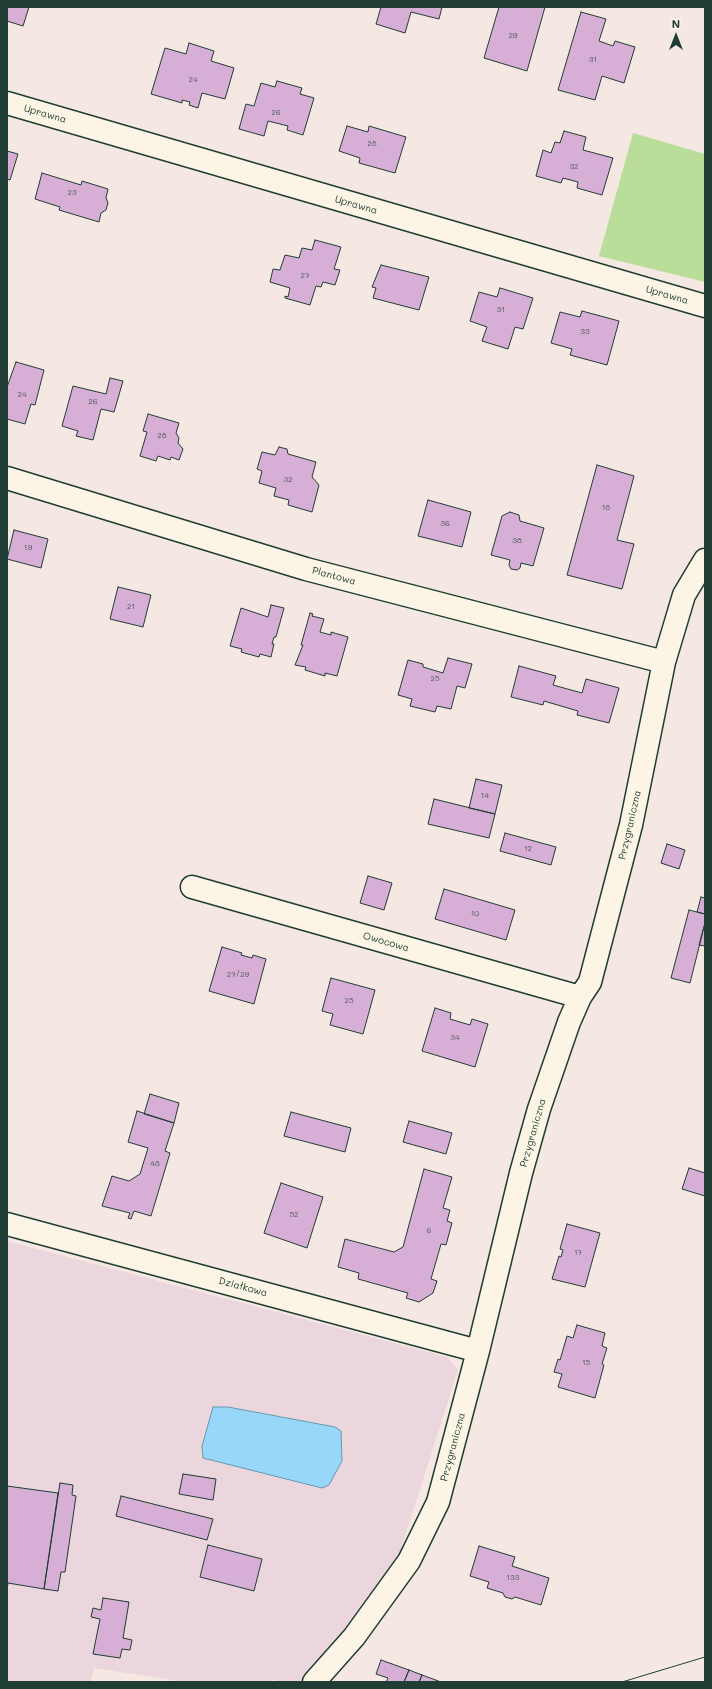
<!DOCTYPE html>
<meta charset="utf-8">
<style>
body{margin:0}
#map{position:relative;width:712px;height:1689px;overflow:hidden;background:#f5e7e2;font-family:Mali,sans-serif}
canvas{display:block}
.frame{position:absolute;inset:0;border:8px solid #1f3d34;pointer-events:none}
.north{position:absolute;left:656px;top:16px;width:40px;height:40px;-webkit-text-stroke:3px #fcf5e5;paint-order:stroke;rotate:0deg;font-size:11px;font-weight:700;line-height:16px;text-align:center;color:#1f3d34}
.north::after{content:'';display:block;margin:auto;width:14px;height:18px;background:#1f3d34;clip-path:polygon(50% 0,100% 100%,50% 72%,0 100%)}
</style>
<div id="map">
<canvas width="712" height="1689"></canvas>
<div class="frame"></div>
<div class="north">N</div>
</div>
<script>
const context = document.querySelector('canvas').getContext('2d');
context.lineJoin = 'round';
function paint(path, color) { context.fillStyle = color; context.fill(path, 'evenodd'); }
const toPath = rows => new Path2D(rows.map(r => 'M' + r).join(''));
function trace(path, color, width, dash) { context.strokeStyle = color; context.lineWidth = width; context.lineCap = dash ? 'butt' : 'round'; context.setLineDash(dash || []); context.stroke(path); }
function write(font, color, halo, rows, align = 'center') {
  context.font = font + ' Mali,sans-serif'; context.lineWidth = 3; context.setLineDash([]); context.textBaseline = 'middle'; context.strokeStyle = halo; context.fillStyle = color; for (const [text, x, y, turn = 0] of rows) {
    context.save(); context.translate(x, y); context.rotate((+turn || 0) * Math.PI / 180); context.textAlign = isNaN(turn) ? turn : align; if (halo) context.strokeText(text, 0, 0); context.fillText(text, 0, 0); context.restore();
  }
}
const built = toPath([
 [7,1241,447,1357,458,1370,400,1552,381,1582,306,1682,280,1682,273,1679,271,1682,186,1682,94,1668,91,1682,7,1682]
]);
const green = toPath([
 [633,133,705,154,705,282,599,256]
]);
const water = toPath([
 [213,1407,228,1407,335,1427,341,1431,342,1461,329,1485,322,1488,203,1458,202,1446,213,1407]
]);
const building = toPath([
 [7,7,29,7,23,26,7,21,7,7],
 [381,7,442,7,439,19,411,12,405,33,376,24,381,7],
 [499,7,545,7,527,71,484,58,499,7],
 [581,12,606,19,599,41,613,46,615,41,635,47,624,83,602,76,595,100,558,90,581,12],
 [189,43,214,51,211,61,234,68,225,99,202,93,198,108,189,105,190,102,182,100,182,103,151,94,165,48,186,54,189,43],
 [277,81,302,88,300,94,314,98,303,135,287,130,288,126,268,121,264,136,239,129,246,104,254,106,261,83,275,87,277,81],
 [347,126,368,132,369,126,406,137,395,173,359,163,360,158,339,151,347,126],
 [564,131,586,137,583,150,613,158,602,195,577,188,578,182,563,178,561,183,536,176,543,150,551,153,555,142,560,143,564,131],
 [7,151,18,154,10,180,7,179,7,151],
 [42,173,81,185,82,181,108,189,106,198,108,203,106,210,101,213,99,222,59,210,60,207,35,199,42,173],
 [315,240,341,247,334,269,340,270,335,285,323,282,321,287,316,286,310,305,285,298,285,296,288,297,290,288,270,282,273,269,280,270,285,255,299,258,302,248,312,250,315,240],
 [381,265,429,277,419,310,373,298,376,288,372,287,381,265],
 [500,288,533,298,523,329,515,327,508,349,482,341,487,327,470,321,479,292,497,297,500,288],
 [582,311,619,321,607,365,570,355,572,349,551,343,560,312,580,317,582,311],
 [16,362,44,370,35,405,31,404,25,424,7,419,7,387,16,362],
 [110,378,123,381,114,412,101,409,93,440,76,436,78,431,62,426,73,386,106,394,110,378],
 [148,414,179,423,176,433,179,438,178,443,183,449,179,460,171,457,170,460,158,456,156,461,140,456,147,432,143,431,148,414],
 [279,447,287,449,288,454,316,462,312,477,319,485,312,512,288,505,289,500,274,496,276,488,259,483,262,471,257,469,262,452,275,455,279,447],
 [597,465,634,476,617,540,634,544,622,589,567,575,597,465],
 [428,500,471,512,462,547,418,536,428,500],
 [510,512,519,515,520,521,544,528,533,566,521,563,520,568,517,570,511,569,509,565,510,560,491,555,502,516,510,512],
 [14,530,48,539,41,568,7,559,14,530],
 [118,587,151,595,143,627,110,619,118,587],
 [271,605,284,608,276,637,274,637,272,644,274,644,271,657,260,654,259,657,241,652,242,649,230,646,241,608,268,617,271,605],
 [310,613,313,614,312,616,324,619,320,632,331,635,331,632,348,637,337,676,325,673,325,676,305,670,306,667,295,665,303,645,301,645,310,613],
 [448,658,472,664,465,688,457,686,451,709,437,706,435,712,410,706,412,699,398,695,408,660,423,664,423,667,443,673,448,658],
 [519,666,556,676,553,685,582,693,586,679,619,688,609,723,577,715,578,711,544,701,543,705,511,697,519,666],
 [476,779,502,785,495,814,469,808,476,779],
 [434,799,495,814,489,838,428,824,434,799],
 [505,833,556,847,551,865,500,851,505,833],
 [667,844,685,850,679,869,661,863,667,844],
 [368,876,392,883,384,910,360,903,368,876],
 [444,889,515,910,506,940,435,919,444,889],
 [701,897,705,898,705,914,697,912,701,897],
 [689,910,705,914,705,923,690,983,671,978,689,910],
 [705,923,705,946,699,945,705,923],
 [222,947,242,953,241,955,252,958,253,955,266,959,254,1004,209,991,222,947],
 [331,978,375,990,363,1034,330,1025,333,1014,322,1011,331,978],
 [435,1008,451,1013,450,1019,470,1025,472,1019,488,1024,475,1067,422,1051,435,1008],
 [150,1094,179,1103,174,1123,144,1114,150,1094],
 [137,1111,174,1123,165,1151,170,1153,151,1216,134,1211,131,1219,128,1218,130,1213,102,1206,112,1176,129,1181,140,1174,148,1148,128,1142,137,1111],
 [291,1112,351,1128,345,1152,284,1136,291,1112],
 [409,1121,452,1133,446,1154,403,1142,409,1121],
 [689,1168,705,1173,705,1196,682,1189,689,1168],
 [424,1169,452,1177,443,1208,450,1210,447,1221,452,1223,446,1245,441,1244,431,1279,437,1281,433,1293,419,1302,406,1298,408,1293,358,1279,359,1273,338,1267,345,1239,394,1252,403,1247,424,1169],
 [281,1183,323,1197,307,1248,264,1233,281,1183],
 [567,1224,600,1233,585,1287,552,1279,559,1256,561,1257,563,1250,560,1249,567,1224],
 [577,1325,605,1333,602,1346,607,1348,602,1364,604,1365,595,1398,558,1387,562,1374,554,1372,558,1359,560,1360,567,1336,573,1338,577,1325],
 [183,1474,216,1479,213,1500,179,1494,183,1474],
 [60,1483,73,1485,72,1495,76,1496,65,1572,61,1572,58,1591,44,1589,60,1483],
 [7,1486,58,1493,44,1589,8,1583,7,1590,7,1486],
 [121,1496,213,1519,207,1540,116,1516,121,1496],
 [208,1545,262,1559,254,1591,200,1577,208,1545],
 [479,1546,515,1557,512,1566,549,1578,541,1605,515,1597,512,1599,505,1597,503,1593,487,1588,489,1582,470,1576,479,1546],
 [103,1598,129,1602,123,1638,132,1640,130,1650,122,1649,120,1658,93,1654,100,1619,91,1617,93,1608,101,1610,103,1598],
 [381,1660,409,1670,404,1682,386,1682,388,1678,376,1674,381,1660],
 [409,1670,422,1675,419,1682,404,1682,409,1670],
 [422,1675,441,1682,419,1682,422,1675]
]);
const minor = toPath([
 [7,103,705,306],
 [7,478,306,569,664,662],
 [192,887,580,997],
 [7,1224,478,1351],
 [314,1682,354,1637,409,1561,438,1502,478,1351,521,1173,539,1109,569,1022,580,997,590,982,631,825,664,662,684,595,705,560]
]);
const tram = toPath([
 [622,1682,705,1657]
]);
const numberNames = [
 ["29",513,36],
 ["31",593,60],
 ["24",193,80],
 ["26",276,113],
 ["28",372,144],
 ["32",574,167],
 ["23",72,193],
 ["27",305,276],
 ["31",501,310],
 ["33",585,332],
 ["24",22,395],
 ["26",93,402],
 ["28",162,436],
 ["32",288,480],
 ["18",606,508],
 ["36",445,524],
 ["38",517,541],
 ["19",28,548],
 ["21",131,607],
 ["25",435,679],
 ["14",485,796],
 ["12",528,849],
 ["10",475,914],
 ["27/29",238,975],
 ["25",349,1001],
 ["34",455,1038],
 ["48",155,1164],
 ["52",294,1215],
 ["6",429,1231],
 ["17",578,1253],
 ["15",586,1363],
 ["133",513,1578]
];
const streetNames = [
 ["Uprawna",45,114,16],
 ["Uprawna",356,205,16],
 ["Uprawna",667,295,16],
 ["Plantowa",334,576,15],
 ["Przygraniczna",630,825,-77],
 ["Owocowa",386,942,16],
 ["Przygraniczna",533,1133,-74],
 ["Działkowa",243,1287,15],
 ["Przygraniczna",453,1447,-75]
];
paint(built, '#ecd6de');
paint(green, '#b9de99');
paint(water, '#98d6fa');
trace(water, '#6899ab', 1);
paint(building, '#d7afd6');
trace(building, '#1f3d34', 1);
trace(minor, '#1f3d34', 25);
trace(minor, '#fcf5e5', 22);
trace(tram, '#1f3d34', 1);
write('8px', '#4d5a5c', null, numberNames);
write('10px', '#1f3d34', '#fcf5e5', streetNames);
</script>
